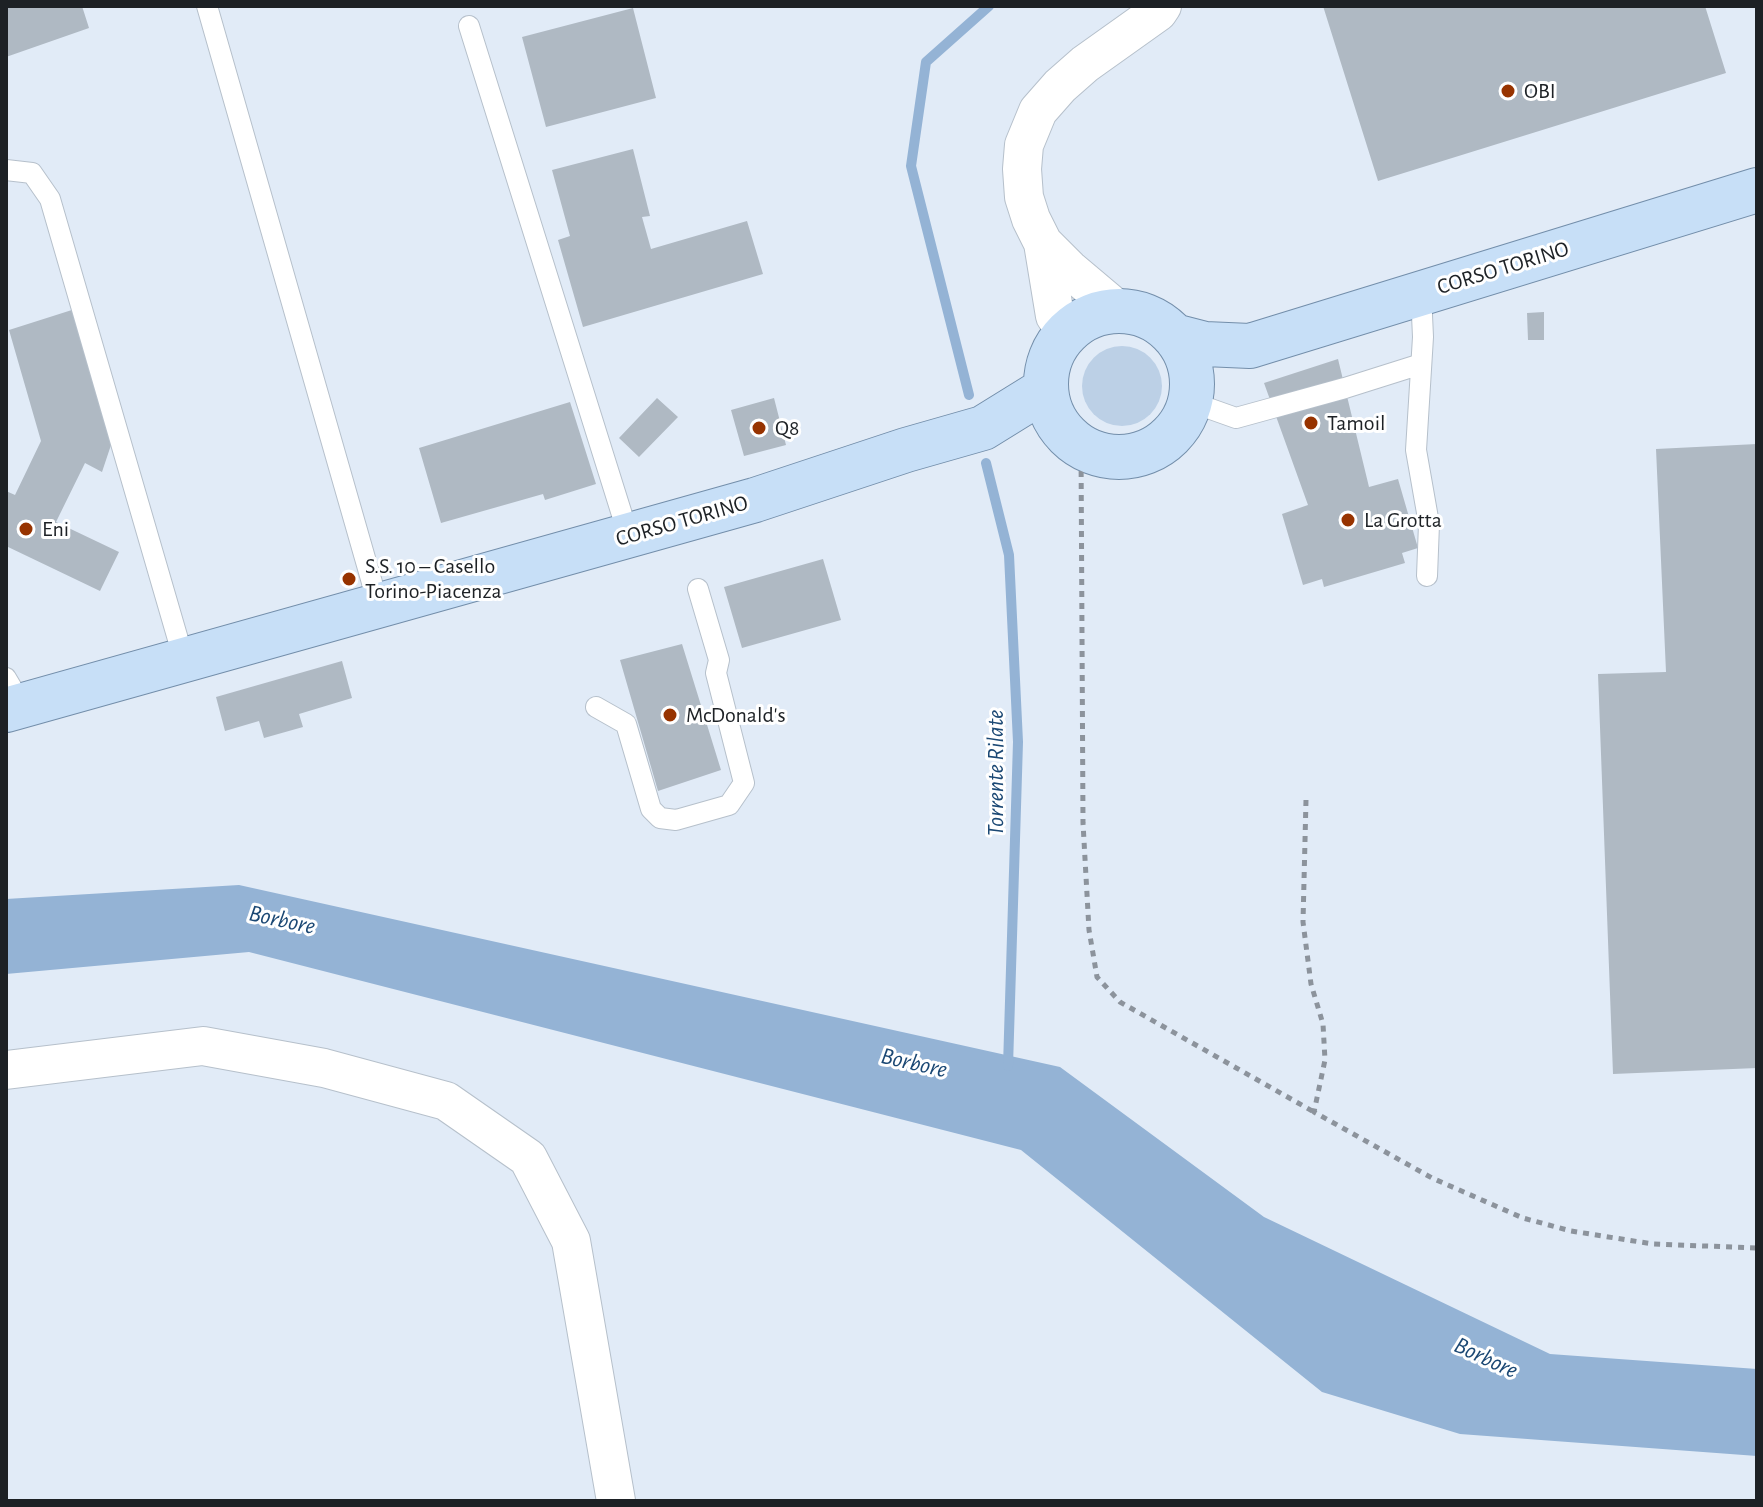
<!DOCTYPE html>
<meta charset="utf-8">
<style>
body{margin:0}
#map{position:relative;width:1763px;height:1507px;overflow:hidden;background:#e1ebf7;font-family:"Alegreya Sans",sans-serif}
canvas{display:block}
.frame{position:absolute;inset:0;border:8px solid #1d2125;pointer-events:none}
</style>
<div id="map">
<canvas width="1763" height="1507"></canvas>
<div class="frame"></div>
</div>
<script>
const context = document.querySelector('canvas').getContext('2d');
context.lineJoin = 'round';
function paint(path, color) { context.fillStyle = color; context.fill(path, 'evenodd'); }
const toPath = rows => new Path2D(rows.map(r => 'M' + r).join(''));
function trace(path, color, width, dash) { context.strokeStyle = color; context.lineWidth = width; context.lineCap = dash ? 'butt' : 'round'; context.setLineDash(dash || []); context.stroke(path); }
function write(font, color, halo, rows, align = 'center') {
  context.font = font + ' "Alegreya Sans",sans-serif'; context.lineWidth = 6; context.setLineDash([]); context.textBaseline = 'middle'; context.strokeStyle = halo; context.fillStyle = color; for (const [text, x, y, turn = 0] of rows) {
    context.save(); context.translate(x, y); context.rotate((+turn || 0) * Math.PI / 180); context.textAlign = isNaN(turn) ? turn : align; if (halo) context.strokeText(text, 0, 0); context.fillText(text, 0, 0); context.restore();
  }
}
const green = toPath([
 '1082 386a40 40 0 1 1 80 0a40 40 0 1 1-80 0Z'
]);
const water = toPath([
 [239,885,1060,1067,1264,1217,1550,1354,1757,1369,1757,1456,1460,1434,1322,1392,1021,1150,249,952,6,974,6,899]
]);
const stream = toPath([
 [969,395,911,166,926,62,989,6],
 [986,463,1009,555,1018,742,1008,1066]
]);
const building = toPath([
 [6,6,82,6,89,28,6,57],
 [1323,6,1705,6,1726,73,1378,181],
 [633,8,656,98,546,127,522,37],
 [633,149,650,216,642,217,651,249,747,221,763,274,583,327,558,240,570,236,552,170],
 [75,309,113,439,102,472,85,463,56,522,119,552,100,591,6,546,6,491,15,495,41,441,9,330],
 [1544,312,1544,340,1528,340,1527,313],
 [1338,359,1369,487,1398,479,1418,548,1402,553,1405,563,1324,587,1322,579,1303,585,1282,514,1308,505,1264,383],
 [657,398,678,417,639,457,619,438],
 [774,398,786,445,744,456,731,410],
 [570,402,596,484,545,500,543,494,441,523,419,448],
 [1757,444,1757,1068,1613,1074,1598,674,1666,672,1656,449],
 [823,559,841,620,742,648,724,587],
 [682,644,721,770,658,791,620,660],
 [342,661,352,698,299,714,303,727,264,738,259,721,225,731,216,697]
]);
const path = toPath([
 [1081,447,1083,823,1089,930,1097,977,1120,1002,1314,1112],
 [1306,800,1303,922,1311,984,1323,1024,1325,1060,1314,1112,1432,1178,1523,1218,1571,1231,1653,1244,1757,1248]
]);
const service = toPath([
 [207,6,379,607],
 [469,26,629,537],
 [6,170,32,173,50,199,184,660],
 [1421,293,1423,337,1416,450,1429,524,1427,576],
 [1191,402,1236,418,1345,388,1421,364],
 [6,678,22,705],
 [596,707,626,724,651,809,660,818,676,820,729,805,744,783,716,673,719,660,698,589]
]);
const minor = toPath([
 [1043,243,1031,219,1024,197,1022,169,1024,145,1038,111,1060,86,1085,64,1158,12,1162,6],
 [1068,332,1055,316,1043,243,1069,269,1120,312],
 [6,1070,203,1046,324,1068,446,1101,528,1158,571,1241,616,1501]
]);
const primary = toPath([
 '1046 384a73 73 0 1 1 146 0a73 73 0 1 1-146 0Z',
 [1174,336,1205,344,1250,346,1757,190],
 [6,710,755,500,906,450,983,428,1046,389]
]);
const markers = [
 [1508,91,8,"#973300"],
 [1311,423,8,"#973300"],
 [759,428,8,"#973300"],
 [1348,520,8,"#973300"],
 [26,529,8,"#973300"],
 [349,579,8,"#973300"],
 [670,715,8,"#973300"]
];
const poiNames = [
 ["OBI",1524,91],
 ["Tamoil",1327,423],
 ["Q8",775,428],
 ["La Grotta",1364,520],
 ["Eni",42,529],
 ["S.S. 10 – Casello",365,566],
 ["Torino-Piacenza",365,591],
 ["McDonald's",686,715]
];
const streetNames = [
 ["CORSO TORINO",1503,268,-17],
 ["CORSO TORINO",682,521,-16]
];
const waterNames = [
 ["Torrente Rilate",996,773,-90],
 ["Borbore",282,920,12],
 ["Borbore",914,1063,13],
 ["Borbore",1486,1358,25]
];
paint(green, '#bcd0e6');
paint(water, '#94b3d5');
trace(stream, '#94b3d5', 10);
paint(building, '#afb9c3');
trace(service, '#b6c0cb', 22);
trace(minor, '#b6c0cb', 40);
trace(primary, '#738eaa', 46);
trace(path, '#8c939c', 5, [6, 6]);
trace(service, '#fff', 20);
trace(minor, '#fff', 38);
trace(primary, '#c7dff7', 44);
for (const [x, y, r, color] of markers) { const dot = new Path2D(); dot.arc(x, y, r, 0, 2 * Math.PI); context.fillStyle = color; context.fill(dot); trace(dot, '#fff', 3); }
write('22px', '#1d2125', '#fff', poiNames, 'left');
write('22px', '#1d2125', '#fff', streetNames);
write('italic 24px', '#1b4874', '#fff', waterNames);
</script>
